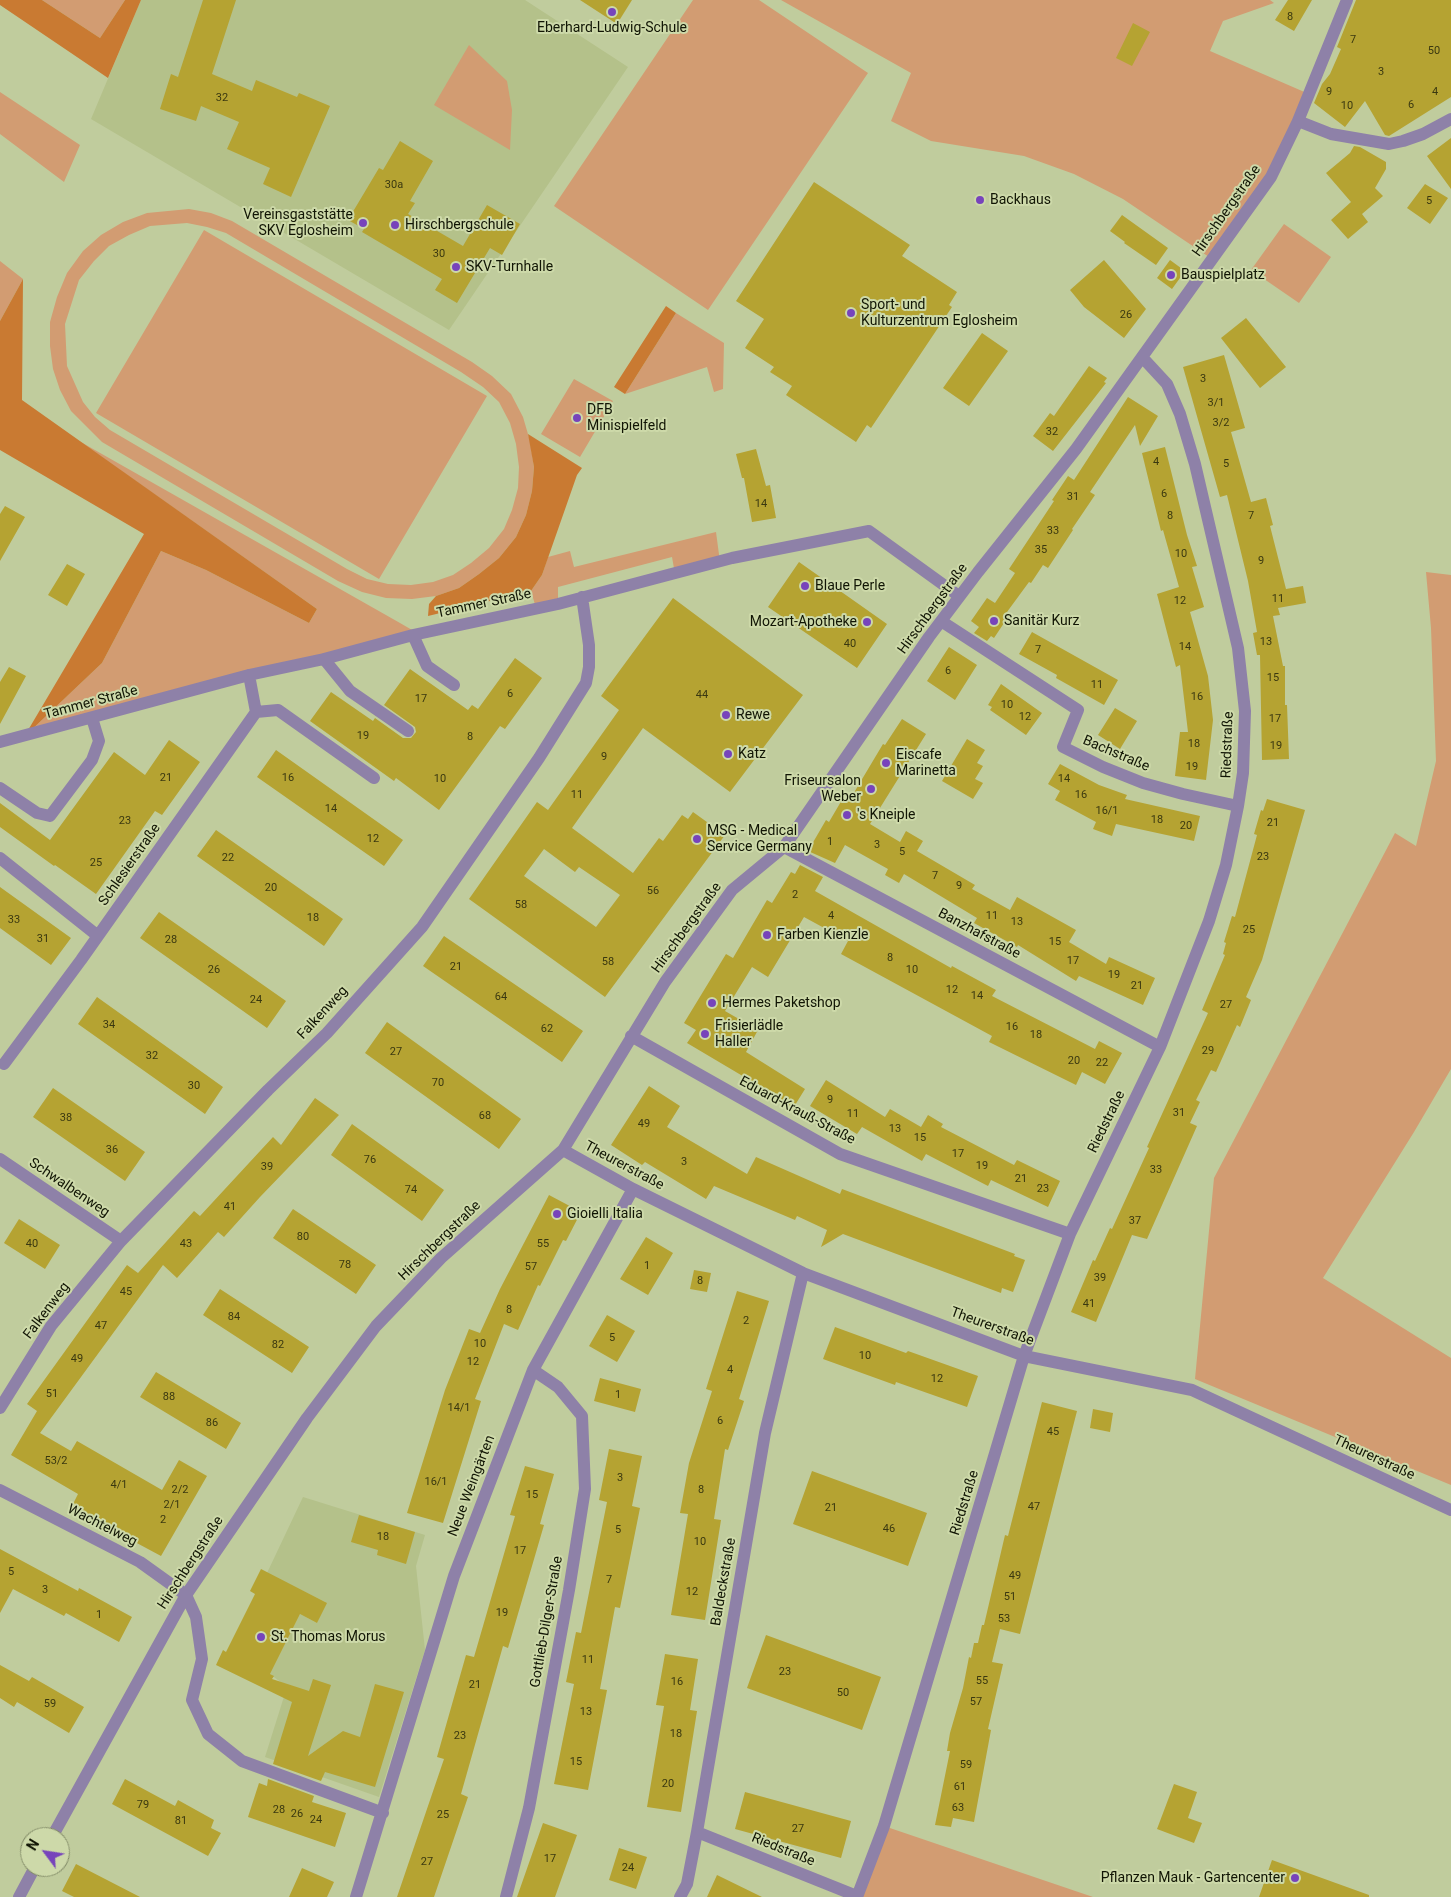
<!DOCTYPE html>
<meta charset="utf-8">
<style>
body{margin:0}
#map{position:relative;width:1451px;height:1897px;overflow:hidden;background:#c0cc9d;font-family:Roboto,sans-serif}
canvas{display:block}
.north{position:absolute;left:20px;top:1827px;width:50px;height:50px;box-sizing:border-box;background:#cdd9a9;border:1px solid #828b67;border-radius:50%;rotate:301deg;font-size:14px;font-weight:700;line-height:20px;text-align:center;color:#111504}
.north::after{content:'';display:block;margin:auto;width:18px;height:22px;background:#74b;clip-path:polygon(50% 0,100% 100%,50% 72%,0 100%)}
</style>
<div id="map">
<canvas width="1451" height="1897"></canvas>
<div class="north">N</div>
</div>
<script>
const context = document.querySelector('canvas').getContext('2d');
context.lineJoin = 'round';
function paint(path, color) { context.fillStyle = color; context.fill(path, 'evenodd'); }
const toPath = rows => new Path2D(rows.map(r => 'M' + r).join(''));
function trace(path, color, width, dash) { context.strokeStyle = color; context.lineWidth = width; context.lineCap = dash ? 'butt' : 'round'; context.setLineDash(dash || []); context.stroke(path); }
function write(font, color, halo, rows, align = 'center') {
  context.font = font + ' Roboto,sans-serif'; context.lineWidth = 4; context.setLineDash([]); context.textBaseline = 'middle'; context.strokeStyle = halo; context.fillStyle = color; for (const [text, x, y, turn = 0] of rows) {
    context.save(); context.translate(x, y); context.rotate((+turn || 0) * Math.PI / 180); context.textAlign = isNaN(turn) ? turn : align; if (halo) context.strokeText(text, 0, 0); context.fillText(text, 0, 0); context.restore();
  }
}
const built = toPath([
 [141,0,525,0,628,67,449,330,91,119],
 [303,1497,425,1535,416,1566,425,1650,379,1797,265,1757,287,1687,270,1674,300,1614,317,1623,325,1602,267,1573]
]);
const green = toPath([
 [42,0,125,0,100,38],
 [693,0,759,0,868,73,708,310,554,206],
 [781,0,1270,0,1274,3,1223,21,1210,51,1309,94,1271,177,1212,259,1123,199,1074,174,1024,156,931,141,891,121,911,73],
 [469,45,507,81,512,110,510,150,434,105],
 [0,92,80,145,64,182,0,134],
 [189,209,211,213,232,221,472,362,492,376,511,394,523,417,530,441,534,467,532,491,526,515,516,537,499,558,479,574,459,588,436,596,412,599,386,598,362,592,338,581,102,442,71,411,60,390,53,369,50,346,50,322,57,297,67,273,83,251,101,235,123,222,147,213],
 [187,223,207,227,226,233,461,372,483,387,499,402,510,423,516,444,519,467,518,488,512,510,504,529,489,548,471,563,453,575,433,582,411,585,388,584,367,579,347,569,110,430,95,417,83,402,67,366,65,324,79,280,94,261,109,246,129,235,150,226],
 [1284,224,1331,257,1299,303,1251,270],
 [204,230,487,396,379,579,96,413],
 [0,261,23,279,0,321],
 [676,313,724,343,723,389,714,392,707,367,625,394],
 [574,379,613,401,580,457,541,434],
 [79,441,400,623,419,634,24,737,102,663,161,551,206,570,309,623,317,609],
 [716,532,720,562,675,574,672,557,558,587,558,604,536,608,531,591,542,575,548,557,570,551,574,567],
 [1426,572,1451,575,1451,1069,1414,1132,1323,1278,1451,1358,1451,1485,1195,1379,1214,1178,1395,833,1416,846,1436,761,1431,628],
 [884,1826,1093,1897,857,1897]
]);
const forest = toPath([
 [0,0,42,0,100,38,125,0,141,0,108,78,0,5],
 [23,279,22,400,317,609,309,623,206,570,161,551,102,663,24,737,144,534,0,450,0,321],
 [666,306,676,313,625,394,614,387],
 [528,434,582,468,577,475,542,575,531,591,428,616,429,604,436,596,459,588,479,574,499,558,516,537,526,515,532,491,534,467]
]);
const building = toPath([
 [203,0,236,0,212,74,252,91,256,80,297,97,299,93,330,106,291,197,263,184,270,168,227,149,239,122,201,106,196,121,160,109,171,74,178,77],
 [580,0,632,0,617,24],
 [1288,0,1312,0,1294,31,1275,20],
 [1356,0,1451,0,1451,97,1389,136,1385,135,1365,101,1345,127,1314,103,1322,84,1330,74,1341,49,1337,47],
 [1133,23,1150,32,1132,66,1116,58],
 [1451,138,1451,189,1427,156],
 [400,141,433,161,410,201,415,203,408,214,463,246,487,205,520,224,502,255,490,248,457,303,435,290,442,279,362,232,364,229,348,220,379,168,383,170],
 [1354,146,1360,147,1386,162,1386,169,1375,188,1383,196,1362,214,1368,222,1348,239,1331,220,1351,202,1326,173,1350,153],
 [814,182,910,245,902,256,957,292,949,305,952,307,871,428,867,425,856,442,786,395,792,386,770,372,774,367,745,348,764,319,736,301],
 [1425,184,1448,198,1430,224,1407,208],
 [1122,215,1168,248,1156,265,1124,243,1125,242,1110,231],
 [1104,260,1146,309,1124,338,1084,307,1070,290],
 [1170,260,1185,271,1172,289,1157,278],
 [1246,318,1286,367,1260,388,1221,338],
 [982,333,1008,351,969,406,943,388],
 [1224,355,1245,428,1231,432,1251,502,1266,498,1273,525,1270,526,1286,589,1303,586,1306,603,1278,608,1280,615,1273,616,1283,666,1285,666,1285,705,1287,705,1289,759,1262,760,1260,655,1257,655,1253,633,1257,632,1248,581,1227,495,1220,497,1183,367],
 [1089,366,1107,378,1104,382,1106,383,1053,451,1033,436,1050,413,1054,416],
 [1128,397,1158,416,1140,446,1135,425,1090,492,1095,495,1072,529,1073,530,1048,568,1043,565,1031,583,1029,582,1007,612,1010,614,994,638,991,636,987,641,974,633,979,627,971,621,987,598,995,603,1015,573,1009,569,1054,501,1052,500,1068,476,1074,480],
 [1165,447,1187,535,1197,566,1192,567,1204,607,1190,612,1208,676,1213,720,1206,780,1175,776,1180,732,1188,732,1180,665,1176,667,1157,594,1179,587,1163,530,1161,531,1142,453],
 [756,449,766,486,770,485,776,518,752,522,744,478,742,478,736,454],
 [5,506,25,517,0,561,0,514],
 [799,562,887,624,857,668,768,607],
 [67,564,85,574,67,606,48,595],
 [673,598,803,695,730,792,643,728,572,828,633,873,659,838,663,841,682,815,688,819,693,812,725,835,605,997,469,899,537,802,548,810,619,710,601,696],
 [544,849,575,872,579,867,620,895,596,927,524,876],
 [1032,632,1118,680,1104,705,1056,678,1057,675,1019,654],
 [949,647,977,665,955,700,927,681],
 [515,658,542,678,505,729,500,726,439,810,396,778,394,781,310,721,331,692,373,721,375,718,403,738,411,738,416,732,415,727,384,705,410,669,468,710,472,705,478,709],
 [9,667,26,676,0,724,0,682],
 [1001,684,1042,713,1026,735,990,710,992,707,988,705],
 [1115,708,1137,721,1120,749,1098,735],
 [902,719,926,734,870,824,900,842,906,831,923,841,917,851,975,885,972,889,1010,910,1017,897,1076,930,1069,942,1106,964,1109,957,1155,978,1143,1005,1079,976,1076,981,1018,945,1017,947,974,923,977,918,904,874,899,883,885,875,888,869,845,845,835,863,808,851,826,820,829,822,846,793,852,796,883,744,885,745],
 [967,739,985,750,977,763,983,766,975,779,983,783,973,799,942,781],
 [169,740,200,762,162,815,155,811,96,894,55,865,54,866,0,827,0,803,50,840,114,752,145,775],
 [276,750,403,840,384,866,257,777],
 [1060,764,1099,785,1127,795,1125,799,1200,816,1194,841,1116,824,1112,836,1093,829,1096,822,1055,800,1060,791,1048,784],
 [1267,799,1305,810,1262,960,1246,997,1251,1000,1240,1027,1237,1025,1216,1072,1211,1070,1196,1100,1200,1102,1190,1123,1197,1126,1147,1239,1132,1235,1096,1322,1071,1312,1093,1260,1095,1261,1110,1228,1112,1229,1149,1148,1147,1147,1208,1013,1202,1010,1225,955,1223,954,1226,943,1224,942,1232,916,1235,917,1257,835,1254,834,1261,810,1263,811],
 [216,830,343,919,324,946,197,856],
 [800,865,823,877,815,891,951,968,952,966,996,990,992,996,1095,1049,1099,1041,1122,1053,1105,1084,1082,1072,1076,1085,989,1042,992,1036,841,954,848,941,804,917,768,977,752,967,725,1011,758,1030,746,1052,805,1089,792,1110,745,1081,746,1078,687,1043,696,1030,684,1023,726,954,733,958,767,900,772,903,791,872,795,874],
 [0,887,71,938,51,965,0,928],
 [159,912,286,1001,267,1028,140,938],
 [444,936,583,1031,562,1062,423,966],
 [97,997,223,1087,205,1114,78,1024],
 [387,1022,521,1119,499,1149,365,1053],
 [826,1080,885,1117,890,1109,921,1127,928,1115,943,1124,941,1127,1014,1165,1017,1160,1060,1181,1048,1207,991,1180,988,1186,926,1154,922,1161,862,1127,857,1134,810,1106],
 [649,1086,680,1106,667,1127,747,1174,756,1157,840,1194,842,1189,1015,1254,1014,1256,1025,1260,1013,1292,1002,1288,1001,1293,843,1234,821,1247,827,1230,797,1216,795,1220,714,1186,706,1199,645,1162,642,1165,611,1145],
 [53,1088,145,1152,125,1181,33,1117],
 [315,1098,339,1115,260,1197,224,1237,218,1232,177,1278,163,1265,40,1433,71,1451,77,1441,162,1490,179,1460,207,1476,161,1556,120,1534,120,1535,70,1510,78,1494,11,1455,37,1411,27,1404,127,1265,138,1273,194,1211,200,1216,273,1137,281,1145],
 [352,1124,444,1190,422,1221,331,1155],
 [549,1195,581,1212,566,1241,563,1240,540,1286,538,1285,518,1330,504,1324,475,1399,481,1401,443,1523,407,1513,445,1390,469,1329,480,1333,500,1289],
 [293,1209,376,1265,356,1294,273,1238],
 [19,1219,60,1245,45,1269,4,1243],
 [646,1237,673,1253,648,1295,620,1279],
 [694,1270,711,1273,707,1292,690,1289],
 [220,1289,309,1347,292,1373,203,1315],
 [737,1291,769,1301,739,1399,744,1401,728,1450,725,1449,714,1519,721,1520,705,1620,671,1615,688,1514,680,1513,689,1463,712,1391,706,1389],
 [607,1315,635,1331,617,1362,589,1346],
 [835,1327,906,1353,908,1351,978,1376,967,1407,896,1382,895,1385,823,1359],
 [156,1372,241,1423,226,1449,140,1397],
 [600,1378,641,1389,635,1412,594,1401],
 [1042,1402,1077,1411,1020,1634,1000,1629,992,1662,1003,1664,988,1729,991,1730,974,1822,953,1818,951,1827,935,1825,950,1751,947,1751,950,1733,963,1688,969,1657,971,1658,974,1643,978,1643,982,1625,984,1625,1005,1535,1008,1536],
 [1093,1409,1113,1413,1110,1432,1090,1428],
 [609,1449,642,1456,632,1506,640,1508,620,1608,615,1607,600,1689,607,1690,588,1790,554,1784,574,1684,566,1682,576,1632,581,1633,607,1502,599,1500],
 [525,1466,554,1474,540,1524,544,1525,508,1648,503,1646,461,1794,468,1797,434,1897,397,1897,444,1759,437,1757,466,1655,474,1657,515,1516,510,1515],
 [812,1471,927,1513,908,1566,793,1524],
 [359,1515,415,1532,406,1564,377,1555,378,1550,351,1542],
 [0,1549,78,1591,79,1588,132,1617,119,1642,66,1613,64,1616,13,1589,0,1613],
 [261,1569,327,1603,317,1623,300,1614,270,1674,274,1676,272,1679,309,1691,313,1679,331,1685,308,1756,343,1731,360,1737,375,1684,404,1692,375,1787,325,1772,321,1781,273,1764,292,1702,216,1665,223,1650,226,1652,255,1594,250,1591],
 [766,1635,881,1677,862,1730,747,1688],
 [665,1654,698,1659,690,1710,697,1711,681,1812,647,1807,664,1706,656,1705],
 [0,1665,29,1681,32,1677,84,1707,69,1733,17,1702,14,1707,0,1698],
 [125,1779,175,1806,178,1800,214,1820,211,1828,221,1833,208,1856,112,1804],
 [268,1779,314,1796,312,1802,346,1813,335,1847,248,1817,259,1783,267,1786],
 [1174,1784,1197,1792,1188,1818,1202,1823,1194,1843,1157,1829],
 [745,1792,851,1821,841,1858,735,1829],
 [543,1823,577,1835,555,1897,517,1897],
 [619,1848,647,1857,636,1889,609,1880],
 [1272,1860,1369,1895,1369,1897,1259,1897],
 [76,1864,140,1897,74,1897,62,1891],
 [302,1868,334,1882,327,1897,289,1897],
 [717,1875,762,1897,707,1897]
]);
const minor = toPath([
 [1298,121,1331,134,1389,144,1403,141,1423,134,1451,119],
 [941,621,1078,710,1063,747,1103,767,1143,783,1183,794,1238,806],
 [413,635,427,666,454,685],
 [324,659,350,691,408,731],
 [256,712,278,710,374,778],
 [0,742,249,675,324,659,413,635,558,604,732,558,869,531,959,596],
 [0,788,37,813,50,816,92,760,99,741,92,718],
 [784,847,1160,1047],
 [0,858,98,936],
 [631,1036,840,1154,1070,1234],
 [4,1064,81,960,256,712,249,675],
 [563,1150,633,1189,803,1273,1024,1356,1192,1390,1451,1510],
 [0,1159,121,1241],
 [0,1408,51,1326,121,1241,268,1090,327,1033,422,927,539,758,586,683,589,667,589,645,582,597],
 [0,1490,140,1562,186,1595],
 [186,1595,196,1617,202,1659,192,1700,208,1734,242,1761,383,1813],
 [697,1832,857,1896],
 [52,1837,186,1595,307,1418,376,1326,441,1258,563,1150,665,982,732,890,784,847,929,637,978,572,1076,449,1271,177,1298,121,1347,0],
 [19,1897,35,1867],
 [356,1897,454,1576,533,1370,633,1189],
 [506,1897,529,1808,569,1590,585,1489,582,1416,558,1387,533,1370],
 [680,1897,687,1884,697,1832,765,1433,803,1273],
 [857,1897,884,1826,1024,1356,1070,1234,1160,1047,1209,921,1226,865,1238,806,1243,773,1245,711,1238,648,1195,464,1180,414,1167,384,1142,357]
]);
const markers = [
 [612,12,5,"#74b"],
 [980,200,5,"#74b"],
 [363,223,5,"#74b"],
 [395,225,5,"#74b"],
 [456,267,5,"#74b"],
 [1171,275,5,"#74b"],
 [851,313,5,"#74b"],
 [577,418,5,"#74b"],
 [805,586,5,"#74b"],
 [994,621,5,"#74b"],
 [867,622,5,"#74b"],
 [726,715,5,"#74b"],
 [728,754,5,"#74b"],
 [886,763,5,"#74b"],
 [871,789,5,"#74b"],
 [847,815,5,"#74b"],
 [697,839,5,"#74b"],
 [767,935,5,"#74b"],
 [712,1003,5,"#74b"],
 [705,1034,5,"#74b"],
 [557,1214,5,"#74b"],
 [261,1637,5,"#74b"],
 [1295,1878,5,"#74b"]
];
const numberNames = [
 ["8",1290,17],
 ["7",1353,40],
 ["50",1434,51],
 ["3",1381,72],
 ["9",1329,92],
 ["4",1435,92],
 ["32",222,98],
 ["6",1411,105],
 ["10",1347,106],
 ["30a",394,185],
 ["5",1429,201],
 ["30",439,254],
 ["26",1126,315],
 ["3",1203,379],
 ["3/1",1216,403],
 ["3/2",1221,423],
 ["32",1052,432],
 ["4",1156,462],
 ["5",1226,464],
 ["6",1164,494],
 ["31",1073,497],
 ["14",761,504],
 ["8",1170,516],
 ["7",1251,516],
 ["33",1053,531],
 ["35",1041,550],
 ["10",1181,554],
 ["9",1261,561],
 ["11",1278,599],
 ["12",1180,601],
 ["13",1266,642],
 ["40",850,644],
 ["14",1185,647],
 ["7",1038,650],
 ["6",948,671],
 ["15",1273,678],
 ["11",1097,685],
 ["6",510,694],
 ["44",702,695],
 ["16",1197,697],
 ["17",421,699],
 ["10",1007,705],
 ["12",1025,717],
 ["17",1275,719],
 ["19",363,736],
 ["8",470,737],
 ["18",1194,744],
 ["19",1276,746],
 ["9",604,757],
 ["19",1192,767],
 ["21",166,778],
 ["16",288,778],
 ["10",440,779],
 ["14",1064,779],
 ["11",577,795],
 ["16",1081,795],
 ["14",331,809],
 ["16/1",1107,811],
 ["18",1157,820],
 ["23",125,821],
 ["21",1273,823],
 ["20",1186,826],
 ["12",373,839],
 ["1",830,842],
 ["3",877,845],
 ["5",902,852],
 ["23",1263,857],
 ["22",228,858],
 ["25",96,863],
 ["7",935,876],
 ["9",959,886],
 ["20",271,888],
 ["56",653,891],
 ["2",795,895],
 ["58",521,905],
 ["4",831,916],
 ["11",992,916],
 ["18",313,918],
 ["33",14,920],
 ["13",1017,922],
 ["25",1249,930],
 ["31",43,939],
 ["28",171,940],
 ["15",1055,942],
 ["8",890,958],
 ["17",1073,961],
 ["58",608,962],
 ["21",456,967],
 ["26",214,970],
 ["10",912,970],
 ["19",1114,975],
 ["21",1137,986],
 ["12",952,990],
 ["14",977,996],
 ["64",501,997],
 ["24",256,1000],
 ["27",1226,1005],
 ["34",109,1025],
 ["16",1012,1027],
 ["62",547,1029],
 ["18",1036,1035],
 ["29",1208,1051],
 ["27",396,1052],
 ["32",152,1056],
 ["20",1074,1061],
 ["22",1102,1063],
 ["70",438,1083],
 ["30",194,1086],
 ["9",830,1100],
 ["31",1179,1113],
 ["11",853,1114],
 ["68",485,1116],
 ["38",66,1118],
 ["49",644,1124],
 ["13",895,1129],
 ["15",920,1138],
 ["36",112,1150],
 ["17",958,1154],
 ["76",370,1160],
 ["3",684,1162],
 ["19",982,1166],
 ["39",267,1167],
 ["33",1156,1170],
 ["21",1021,1179],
 ["23",1043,1189],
 ["74",411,1190],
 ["41",230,1207],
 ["37",1135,1221],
 ["80",303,1237],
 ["40",32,1244],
 ["43",186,1244],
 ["55",543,1244],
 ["78",345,1265],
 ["1",647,1266],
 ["57",531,1267],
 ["39",1100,1278],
 ["8",700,1281],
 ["45",126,1292],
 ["41",1089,1304],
 ["8",509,1310],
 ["84",234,1317],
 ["2",746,1321],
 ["47",101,1326],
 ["5",612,1338],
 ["10",480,1344],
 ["82",278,1345],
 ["10",865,1356],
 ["49",77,1359],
 ["12",473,1362],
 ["4",730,1370],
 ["12",937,1379],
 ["51",52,1394],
 ["1",618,1395],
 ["88",169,1397],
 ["14/1",459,1408],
 ["6",720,1421],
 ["86",212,1423],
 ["45",1053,1432],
 ["53/2",56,1461],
 ["3",620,1478],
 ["16/1",436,1482],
 ["4/1",119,1485],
 ["2/2",180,1490],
 ["8",701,1490],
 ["15",532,1495],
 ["2/1",172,1505],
 ["47",1034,1507],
 ["21",831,1508],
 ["2",163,1520],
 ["46",889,1529],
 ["5",618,1530],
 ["18",383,1537],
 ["10",700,1542],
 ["17",520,1551],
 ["5",11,1572],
 ["49",1015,1576],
 ["7",609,1580],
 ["3",45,1590],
 ["12",692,1592],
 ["51",1010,1597],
 ["19",502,1613],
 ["1",99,1615],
 ["53",1004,1619],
 ["11",588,1660],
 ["23",785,1672],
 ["55",982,1681],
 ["16",677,1682],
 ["21",475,1685],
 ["50",843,1693],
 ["57",976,1702],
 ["59",50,1704],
 ["13",586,1712],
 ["18",676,1734],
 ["23",460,1736],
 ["15",576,1762],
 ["59",966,1765],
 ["20",668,1784],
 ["61",960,1787],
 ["79",143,1805],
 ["63",958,1808],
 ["28",279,1810],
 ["26",297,1814],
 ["25",443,1815],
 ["24",316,1820],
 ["81",181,1821],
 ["27",798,1829],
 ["17",550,1859],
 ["27",427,1862],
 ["24",628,1868]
];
const poiNames = [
 ["Eberhard-Ludwig-Schule",612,28,"center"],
 ["Backhaus",990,200],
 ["Vereinsgaststätte",353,215,"right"],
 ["SKV Eglosheim",353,231,"right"],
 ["Hirschbergschule",405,225],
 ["SKV-Turnhalle",466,267],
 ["Bauspielplatz",1181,275],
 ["Sport- und",861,305],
 ["Kulturzentrum Eglosheim",861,321],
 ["DFB",587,410],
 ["Minispielfeld",587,426],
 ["Blaue Perle",815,586],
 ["Sanitär Kurz",1004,621],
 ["Mozart-Apotheke",857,622,"right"],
 ["Rewe",736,715],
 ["Katz",738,754],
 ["Eiscafe",896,755],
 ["Marinetta",896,771],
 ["Friseursalon",861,781,"right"],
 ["Weber",861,797,"right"],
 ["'s Kneiple",857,815],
 ["MSG - Medical",707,831],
 ["Service Germany",707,847],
 ["Farben Kienzle",777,935],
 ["Hermes Paketshop",722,1003],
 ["Frisierlädle",715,1026],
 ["Haller",715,1042],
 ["Gioielli Italia",567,1214],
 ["St. Thomas Morus",271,1637],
 ["Pflanzen Mauk - Gartencenter",1285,1878,"right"]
];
const streetNames = [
 ["Hirschbergstraße",1227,211,-55],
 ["Tammer Straße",484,604,-12],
 ["Hirschbergstraße",933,609,-54],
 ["Tammer Straße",91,703,-15],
 ["Riedstraße",1228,745,-88],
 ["Bachstraße",1116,754,23],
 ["Schlesierstraße",130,865,-55],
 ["Hirschbergstraße",687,928,-54],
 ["Banzhafstraße",979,934,28],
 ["Falkenweg",323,1013,-47],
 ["Eduard-Krauß-Straße",797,1111,28],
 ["Riedstraße",1107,1122,-64],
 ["Theurerstraße",624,1166,28],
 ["Schwalbenweg",69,1188,34],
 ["Hirschbergstraße",440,1241,-44],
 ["Falkenweg",47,1311,-53],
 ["Theurerstraße",992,1327,20],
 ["Theurerstraße",1374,1458,25],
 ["Neue Weingärten",472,1486,-69],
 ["Riedstraße",965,1503,-73],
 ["Wachtelweg",102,1526,27],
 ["Hirschbergstraße",191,1563,-57],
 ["Baldeckstraße",724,1582,-80],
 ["Gottlieb-Dilger-Straße",547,1622,-80],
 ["Riedstraße",783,1850,22]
];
paint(built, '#b4c18a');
paint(green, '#d29c72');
paint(forest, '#c97a32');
paint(building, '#b5a332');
trace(minor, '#8e81a8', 12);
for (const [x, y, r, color] of markers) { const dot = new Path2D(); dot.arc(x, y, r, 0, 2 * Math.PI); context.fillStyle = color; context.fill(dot); trace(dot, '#cdd9a9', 2); }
write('11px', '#3a3810', null, numberNames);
write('14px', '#111504', '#cdd9a9', poiNames, 'left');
write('14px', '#111504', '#cdd9a9', streetNames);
</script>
